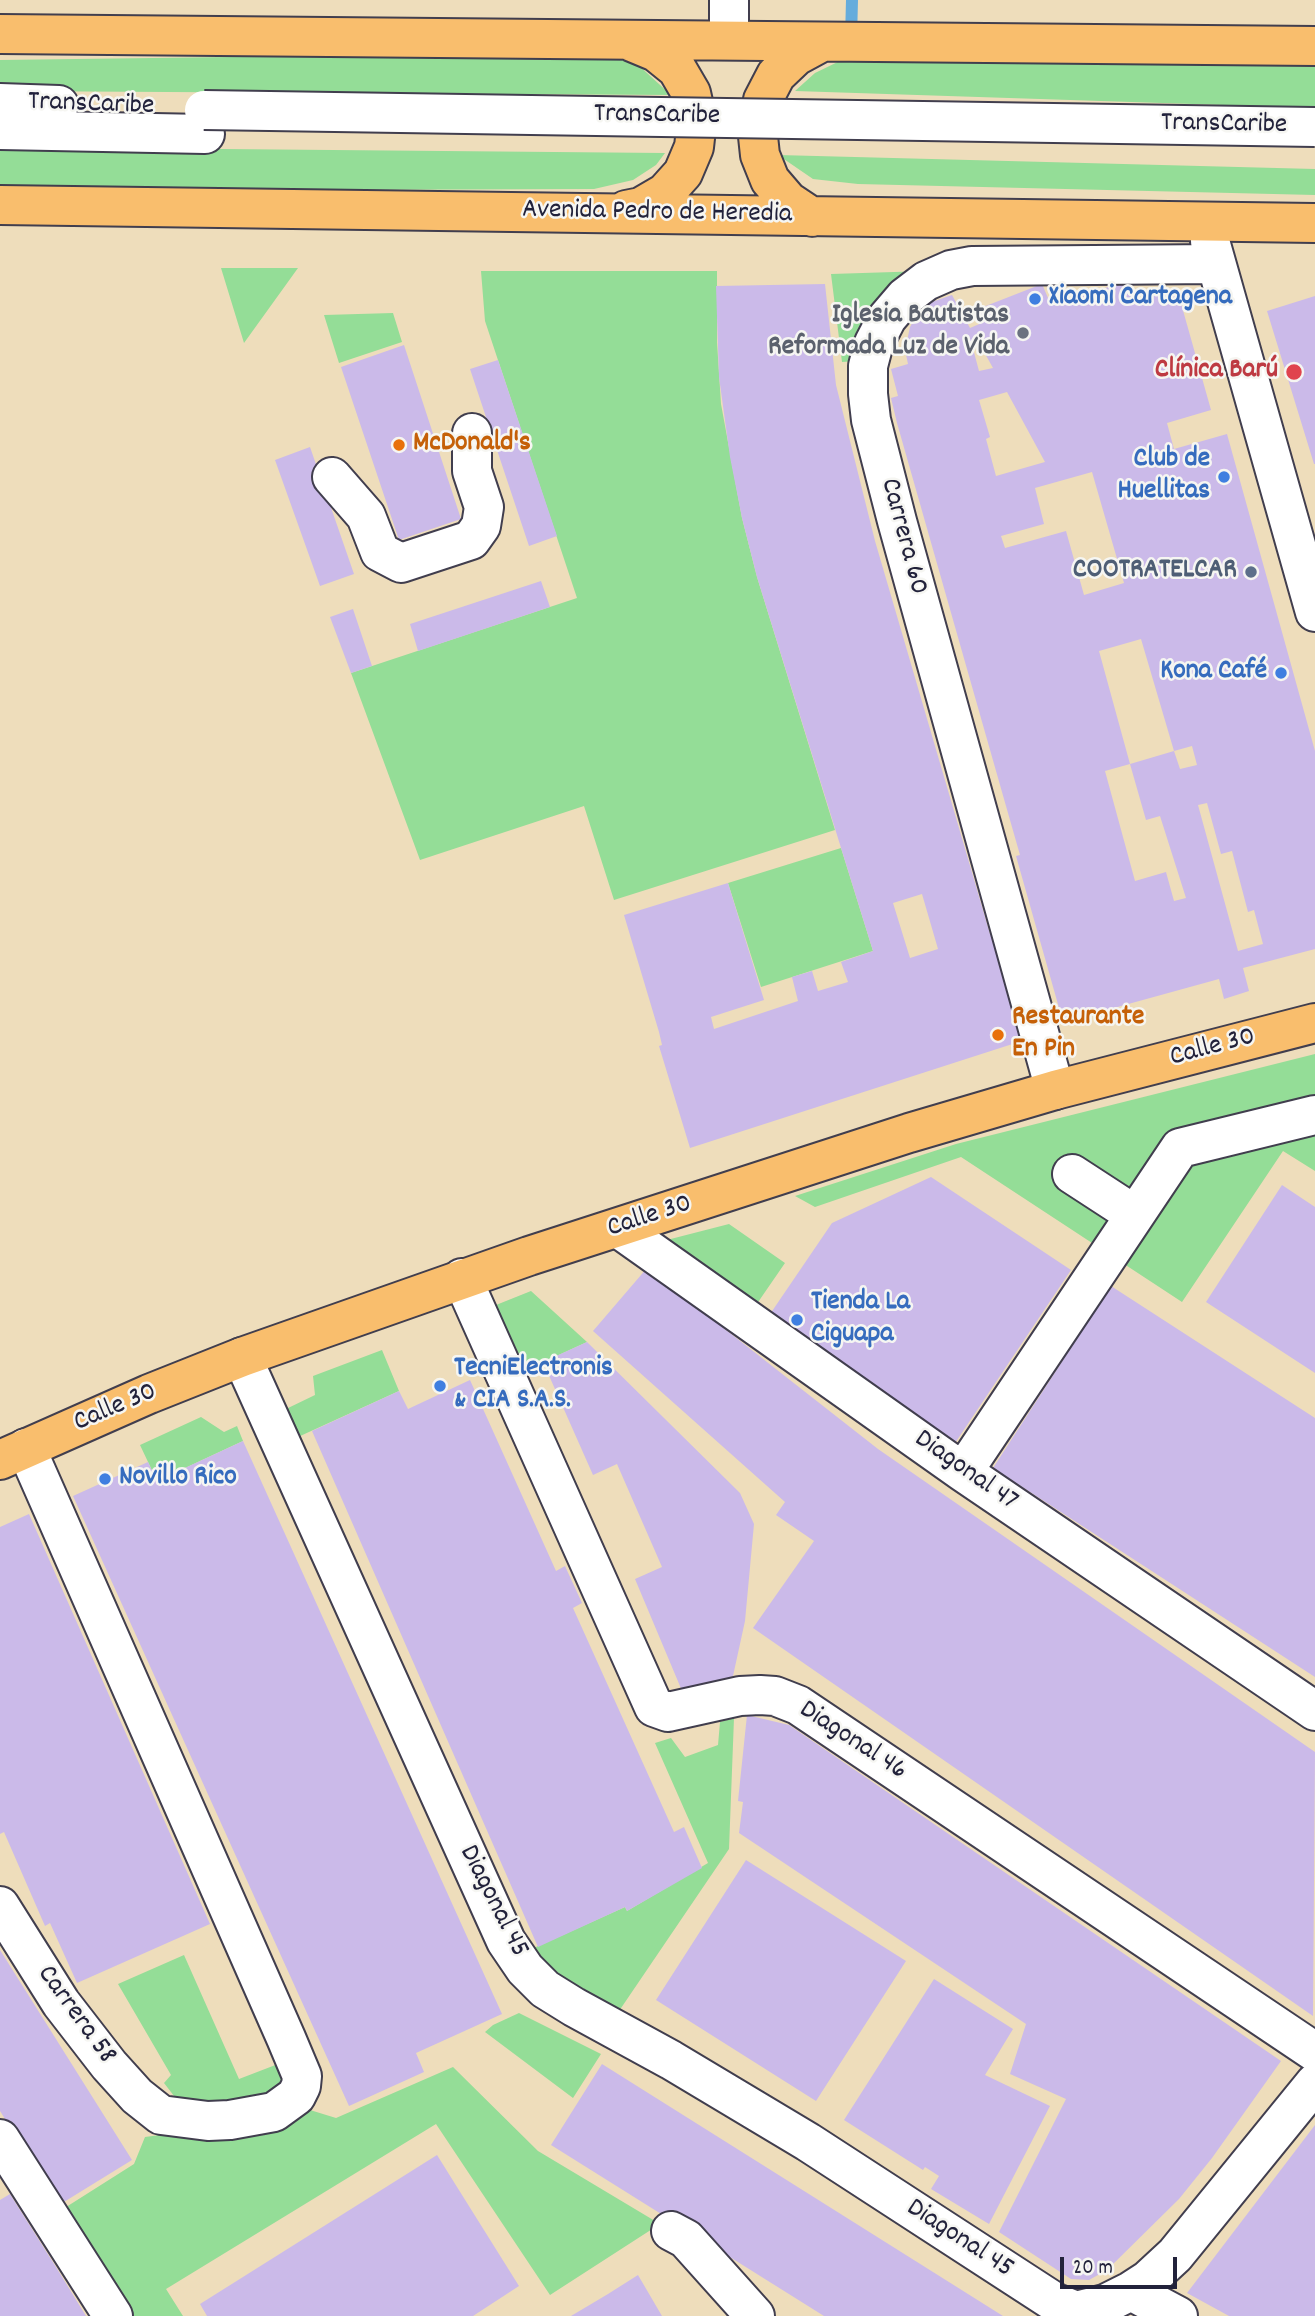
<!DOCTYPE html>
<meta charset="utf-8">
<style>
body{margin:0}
#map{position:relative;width:1315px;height:2316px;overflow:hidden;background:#edb;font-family:Dekko,sans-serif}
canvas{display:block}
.scale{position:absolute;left:1060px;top:2257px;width:117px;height:32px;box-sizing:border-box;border:4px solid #22223b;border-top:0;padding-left:9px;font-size:21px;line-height:24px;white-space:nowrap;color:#22223b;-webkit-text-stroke:5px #f6f6f2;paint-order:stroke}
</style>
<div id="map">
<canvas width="1315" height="2316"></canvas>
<div class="scale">20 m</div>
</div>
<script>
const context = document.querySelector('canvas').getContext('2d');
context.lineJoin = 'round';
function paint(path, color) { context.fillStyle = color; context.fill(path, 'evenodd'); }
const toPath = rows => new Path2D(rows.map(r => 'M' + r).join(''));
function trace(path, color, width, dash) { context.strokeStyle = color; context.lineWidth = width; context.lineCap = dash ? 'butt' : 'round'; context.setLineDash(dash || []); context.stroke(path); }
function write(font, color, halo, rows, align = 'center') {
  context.font = font + ' Dekko,sans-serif'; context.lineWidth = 5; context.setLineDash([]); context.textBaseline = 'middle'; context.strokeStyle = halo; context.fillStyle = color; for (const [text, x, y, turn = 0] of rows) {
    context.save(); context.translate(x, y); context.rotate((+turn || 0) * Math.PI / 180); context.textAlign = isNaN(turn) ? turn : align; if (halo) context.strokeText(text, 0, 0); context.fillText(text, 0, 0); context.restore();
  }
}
const green = toPath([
 [611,52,636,63,671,95,0,91,0,60],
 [872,54,1315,66,1315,108,795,91,815,73,848,57],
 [0,147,665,153,656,165,633,180,594,189,0,191],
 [778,155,1315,169,1315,195,858,184,813,179],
 [221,268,298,268,244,343],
 [481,271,717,271,717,342,721,404,742,518,757,577,835,830,614,900,584,806,420,860,351,673,577,598,485,321],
 [926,271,857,361,842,362,831,274],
 [393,313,402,342,339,363,324,315],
 [841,848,873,951,761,987,728,883],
 [1315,1054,1315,1171,1283,1151,1182,1302,961,1157,815,1207,795,1196,956,1144],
 [729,1224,785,1263,754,1308,659,1242],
 [531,1291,587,1342,526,1370,496,1305],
 [382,1350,399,1391,298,1437,286,1409,315,1395,313,1376],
 [201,1417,224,1432,237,1426,243,1441,157,1481,140,1445],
 [734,1718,729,1849,617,2014,574,1992,527,1951,625,1907,627,1911,708,1863,655,1743,671,1738,685,1757,718,1745,720,1722],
 [184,1955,239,2079,278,2064,288,2070,277,2095,194,2112,181,2105,164,2083,171,2075,118,1984],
 [519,2013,601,2054,573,2098,485,2032,493,2025],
 [453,2067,538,2151,660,2224,550,2295,436,2124,166,2289,183,2316,129,2316,63,2209,134,2164,145,2137,272,2120,310,2110,336,2118]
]);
const stream = toPath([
 [851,39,852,0]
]);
const building = toPath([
 [1127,281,1133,301,1177,289,1211,410,1167,423,1174,449,1227,434,1315,751,1315,949,1243,968,1249,991,1224,999,1219,979,1063,1022,1016,856,1020,855,1004,799,897,423,891,398,898,396,891,369,908,364,905,350,910,327,915,318,929,303,952,295,970,328,984,322,978,309,1042,284,1051,305],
 [979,343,993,368,979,371,972,345],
 [1007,392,1045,462,996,476,986,439,990,437,979,400],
 [1092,472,1124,583,1084,595,1066,531,1005,548,1001,536,1044,524,1035,488],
 [1141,639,1174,751,1192,746,1197,765,1180,769,1174,751,1130,764,1146,820,1160,816,1186,898,1174,901,1166,872,1135,881,1105,771,1130,764,1099,651],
 [1207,803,1221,854,1232,851,1248,912,1254,910,1263,944,1238,951,1198,805],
 [825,284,836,385,875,541,990,934,997,931,1028,1039,690,1148,659,1046,662,1045,659,1032,624,915,728,883,764,1000,711,1017,714,1029,798,1001,792,977,812,971,818,991,848,982,841,962,873,951,757,577,742,518,730,457,719,377,716,286],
 [922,894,938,949,910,958,893,903],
 [1315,296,1315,464,1314,464,1267,311],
 [404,345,461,519,399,540,341,367],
 [498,360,557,536,529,546,470,369],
 [310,447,354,574,320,586,275,460],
 [541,581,550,607,418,651,410,624],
 [353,609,372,666,351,673,330,617],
 [931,1177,1071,1270,953,1446,766,1320,832,1223],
 [1282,1185,1315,1207,1315,1373,1206,1302],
 [647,1268,878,1449,1315,1752,1313,2016,753,1628,814,1541,776,1515,785,1502,593,1331],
 [1111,1286,1315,1418,1315,1677,993,1468],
 [587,1342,740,1493,754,1524,745,1621,733,1676,685,1698,635,1579,662,1567,617,1464,593,1475,543,1362],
 [470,1380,556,1571,565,1566,582,1603,573,1608,674,1832,684,1827,702,1868,627,1911,625,1907,538,1947,312,1431,399,1391,408,1409],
 [243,1441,502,2014,416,2053,424,2072,349,2106,73,1496,148,1462,157,1481],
 [29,1514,210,1924,77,1983,50,1923,45,1926,4,1832,0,1834,0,1527],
 [747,1715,789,1725,1281,2061,1212,2158,1179,2199,1107,2270,1089,2280,1071,2279,999,2232,1066,2099,1010,2074,1026,2024,739,1833,743,1802,738,1801],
 [746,1860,906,1961,816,2101,656,2000],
 [0,1950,132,2160,59,2205,0,2111],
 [934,1979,1013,2029,985,2075,1050,2106,989,2224,931,2189,939,2176,925,2167,923,2170,844,2120],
 [602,2064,1003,2316,824,2316,551,2145],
 [1315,2125,1315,2316,1229,2316,1187,2293],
 [437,2155,519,2286,473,2316,207,2316,200,2304],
 [10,2194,56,2267,86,2316,0,2316,0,2200],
 [638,2275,662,2316,571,2316,608,2294]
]);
const minor = toPath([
 [729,0,729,40],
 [0,103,59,105],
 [0,130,205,134],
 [1210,241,1315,612],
 [332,477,366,516,380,552,401,563,471,540,481,526,484,507,472,471,472,433],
 [1055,1090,897,521,871,420,868,394,868,366,874,343,887,318,905,297,926,281,951,270,972,266,1216,264],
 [1072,1174,1135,1215],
 [618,1228,963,1472,1315,1711],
 [462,1278,654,1707,668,1712,740,1696,760,1695,775,1696,798,1705,1315,2052],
 [242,1357,506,1941,525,1969,545,1989,574,2007,671,2060,808,2142,1056,2303,1076,2311],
 [963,1472,1180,1148,1315,1115],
 [0,1906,61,2003,109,2065,137,2096,161,2115,208,2121,230,2120,274,2112,296,2096,301,2086,302,2076,286,2038,26,1448],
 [0,2139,113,2316],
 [671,2231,686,2239,755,2316],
 [1131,2291,1178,2316],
 [1072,2316,1076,2311,1105,2304,1131,2291,1148,2280,1175,2255,1315,2083]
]);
const major = toPath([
 [0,1460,149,1394,242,1357,529,1256,909,1133,1055,1090,1315,1023]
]);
const highway = toPath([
 [0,34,1315,46],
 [0,205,1315,223],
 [626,210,641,207,665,193,683,173,694,147,697,120,691,93,677,69,656,52,632,42],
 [812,217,788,201,770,180,760,155,757,127,763,100,776,75,796,56,820,43]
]);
const minorBridge = toPath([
 [204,110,1315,127]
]);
const markers = [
 [1035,299,7,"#3f7fe0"],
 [1023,333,7,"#6b7280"],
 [1294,372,9,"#e0444e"],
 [399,445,7,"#e8710a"],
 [1224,477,7,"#3f7fe0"],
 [1251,572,7,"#5c6f8a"],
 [1281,673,7,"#3f7fe0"],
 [998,1035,7,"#e8710a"],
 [797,1320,7,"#3f7fe0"],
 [440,1386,7,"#3f7fe0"],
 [105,1479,7,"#3f7fe0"]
];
const streetNames = [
 ["TransCaribe",91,106,2],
 ["TransCaribe",657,117,1],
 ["TransCaribe",1224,126,1],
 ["Avenida Pedro de Heredia",657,214,1],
 ["Carrera 60",902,537,75],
 ["Calle 30",1213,1049,-15],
 ["Calle 30",650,1218,-18],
 ["Calle 30",116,1409,-23],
 ["Diagonal 47",965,1472,35],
 ["Diagonal 46",852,1742,33],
 ["Diagonal 45",492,1902,63],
 ["Carrera 58",75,2016,54],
 ["Diagonal 45",959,2240,33]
];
const shopNames = [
 ["Xiaomi Cartagena",1049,299],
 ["Club de",1210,461,"right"],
 ["Huellitas",1210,493,"right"],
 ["Kona Café",1267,673,"right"],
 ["Tienda La",811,1304],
 ["Ciguapa",811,1336],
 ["TecniElectronis",454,1370],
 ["& CIA S.A.S.",454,1402],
 ["Novillo Rico",119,1479]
];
const worshipNames = [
 ["Iglesia Bautistas",1009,317],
 ["Reformada Luz de Vida",1009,349]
];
const healthNames = [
 ["Clínica Barú",1278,372]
];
const foodNames = [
 ["McDonald's",413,445],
 ["Restaurante",1012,1019],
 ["En Pin",1012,1051]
];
const serviceNames = [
 ["COOTRATELCAR",1237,572]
];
paint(green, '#94dd97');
trace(stream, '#65acdc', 12);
paint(building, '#cbbae9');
trace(minor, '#413e4e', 42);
trace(major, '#413e4e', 42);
trace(highway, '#413e4e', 42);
trace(minor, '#fff', 38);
trace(major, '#f9be6d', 38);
trace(highway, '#f9be6d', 38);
trace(minorBridge, '#413e4e', 42, []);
trace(minorBridge, '#fff', 38);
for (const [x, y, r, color] of markers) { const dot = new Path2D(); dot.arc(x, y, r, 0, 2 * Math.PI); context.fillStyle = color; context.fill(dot); trace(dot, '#f6f6f2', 2.5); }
write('28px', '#22223b', '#f6f6f2', streetNames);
write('bold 28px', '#366cbe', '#f6f6f2', shopNames, 'left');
write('bold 28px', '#5b616d', '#f6f6f2', worshipNames, 'right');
write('bold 28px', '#be3a42', '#f6f6f2', healthNames, 'right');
write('bold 28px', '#c56008', '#f6f6f2', foodNames, 'left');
write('bold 28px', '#4e5e75', '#f6f6f2', serviceNames, 'right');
</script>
